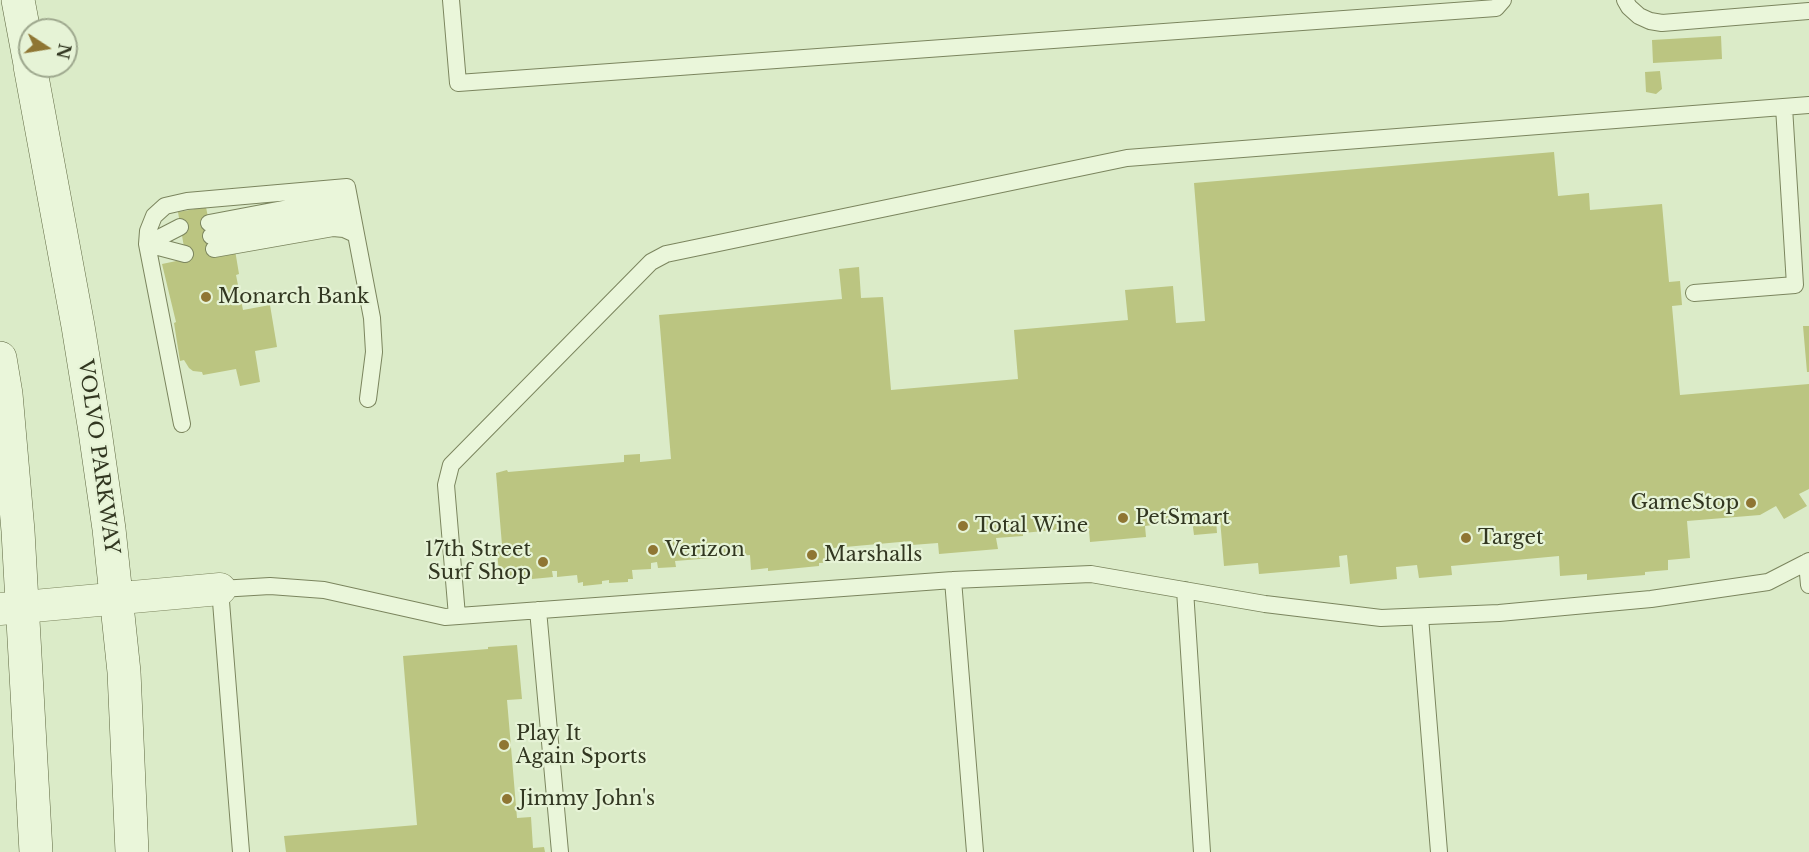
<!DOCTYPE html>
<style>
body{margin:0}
#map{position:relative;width:1809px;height:852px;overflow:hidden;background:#dbebc8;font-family:"Libre Baskerville",serif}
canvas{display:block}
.north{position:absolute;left:18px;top:18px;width:60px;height:60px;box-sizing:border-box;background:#e6f3d6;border:2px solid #9ea88e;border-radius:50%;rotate:102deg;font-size:16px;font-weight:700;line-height:24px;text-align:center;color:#323721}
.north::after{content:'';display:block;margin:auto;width:21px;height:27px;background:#8f7633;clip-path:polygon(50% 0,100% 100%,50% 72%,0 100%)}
</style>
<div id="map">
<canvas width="1809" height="852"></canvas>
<div class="north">N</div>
</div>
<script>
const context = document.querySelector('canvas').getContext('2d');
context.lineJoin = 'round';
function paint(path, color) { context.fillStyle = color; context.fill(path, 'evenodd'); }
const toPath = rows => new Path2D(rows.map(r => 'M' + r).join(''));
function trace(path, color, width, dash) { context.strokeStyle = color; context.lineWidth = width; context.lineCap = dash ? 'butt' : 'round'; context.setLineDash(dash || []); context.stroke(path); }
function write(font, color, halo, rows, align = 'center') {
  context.font = font + ' "Libre Baskerville",serif'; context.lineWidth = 4.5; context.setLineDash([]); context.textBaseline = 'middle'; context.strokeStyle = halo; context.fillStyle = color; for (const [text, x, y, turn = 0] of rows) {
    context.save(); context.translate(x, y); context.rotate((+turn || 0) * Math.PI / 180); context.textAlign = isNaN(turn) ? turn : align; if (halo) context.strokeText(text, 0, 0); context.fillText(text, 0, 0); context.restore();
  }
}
const building = toPath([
 [1721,36,1722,59,1653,63,1652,40],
 [1660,71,1662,89,1656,94,1646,92,1645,72],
 [1554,152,1558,196,1589,193,1590,210,1662,204,1669,282,1680,281,1682,305,1672,306,1680,395,1809,384,1809,489,1799,494,1807,506,1784,519,1776,506,1760,515,1687,521,1690,558,1668,560,1668,570,1645,572,1645,575,1587,580,1587,574,1560,576,1559,556,1451,566,1452,575,1419,578,1417,565,1396,567,1397,579,1350,584,1347,555,1339,556,1340,567,1259,574,1258,563,1224,566,1220,519,1216,519,1217,533,1194,535,1192,520,1160,522,1160,524,1145,526,1146,537,1090,542,1089,530,1075,531,1075,528,1023,533,1023,536,996,538,998,549,939,554,938,543,912,545,911,541,834,548,835,562,819,563,819,566,768,571,768,568,751,570,750,555,675,561,676,567,658,568,657,562,651,563,651,569,632,570,633,579,628,579,628,582,609,583,609,580,602,581,602,584,583,586,583,582,578,583,577,575,557,577,557,571,552,571,553,577,532,579,532,572,528,573,529,578,507,580,507,574,499,572,497,552,500,551,500,545,502,545,496,473,507,470,508,472,624,462,624,455,640,454,640,462,671,459,659,315,842,299,839,269,859,267,861,298,883,297,891,390,1018,379,1014,330,1128,320,1125,290,1173,286,1176,323,1205,321,1194,183],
 [206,207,215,254,235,250,239,274,236,275,243,310,270,305,277,347,255,351,260,382,240,386,236,369,203,375,202,372,193,371,189,368,184,360,180,361,174,323,176,322,162,264,186,259,178,212],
 [1803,326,1809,326,1809,372,1807,372],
 [517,645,522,699,507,700,517,818,531,817,533,848,544,847,545,852,286,852,284,836,417,825,403,656,488,649,488,647]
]);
const service = toPath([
 [451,0,458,83,1496,8,1503,0],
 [1625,0,1629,7,1639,16,1650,21,1662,23,1809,11],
 [209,223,325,201,338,202,350,206],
 [211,236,328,215,342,216,353,220],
 [147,244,185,254],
 [147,244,180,227],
 [214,249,333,228,344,229,355,234],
 [1694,293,1795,285,1784,107],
 [182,424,147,244,148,231,154,216,165,206,187,201,347,187,372,318,374,352,368,399],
 [1807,562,1809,585],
 [953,580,975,852],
 [1185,590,1202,852],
 [538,610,560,852],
 [457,616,446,485,451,465,651,262,666,254,1127,158,1809,105],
 [1420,617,1439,852],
 [241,852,220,589,270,586,324,590,445,617,953,580,1091,574,1265,604,1381,618,1499,613,1651,599,1768,582,1809,561]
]);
const minor = toPath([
 [0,609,220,589]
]);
const secondary = toPath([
 [18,0,30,64],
 [30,66,78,326,95,431,109,529,124,672,132,852],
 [0,358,6,394,18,531,36,852]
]);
const markers = [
 [206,297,6,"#8f7633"],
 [1751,503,6,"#8f7633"],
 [1123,518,6,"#8f7633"],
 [963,526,6,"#8f7633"],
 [1466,538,6,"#8f7633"],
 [653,550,6,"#8f7633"],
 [812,555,6,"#8f7633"],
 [543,562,6,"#8f7633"],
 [504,745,6,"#8f7633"],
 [507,799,6,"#8f7633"]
];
const poiNames = [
 ["Monarch Bank",218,297],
 ["GameStop",1739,503,"right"],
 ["PetSmart",1135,518],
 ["Total Wine",975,526],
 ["Target",1478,538],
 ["17th Street",531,550,"right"],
 ["Surf Shop",531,573,"right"],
 ["Verizon",665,550],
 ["Marshalls",824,555],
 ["Play It",516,734],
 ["Again Sports",516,757],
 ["Jimmy John's",519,799]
];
const streetNames = [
 ["VOLVO PARKWAY",98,457,82]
];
paint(building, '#bbc581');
trace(service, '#7b855e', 18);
trace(minor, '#7b855e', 33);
trace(secondary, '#5e6741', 34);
trace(service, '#eaf6da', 16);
trace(minor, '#eaf6da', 32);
trace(secondary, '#eaf6da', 33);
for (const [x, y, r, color] of markers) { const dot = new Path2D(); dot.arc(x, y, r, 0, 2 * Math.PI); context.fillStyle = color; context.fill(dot); trace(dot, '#e6f3d6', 2); }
write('20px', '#323721', '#e6f3d6', poiNames, 'left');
write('20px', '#323721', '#e6f3d6', streetNames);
</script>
